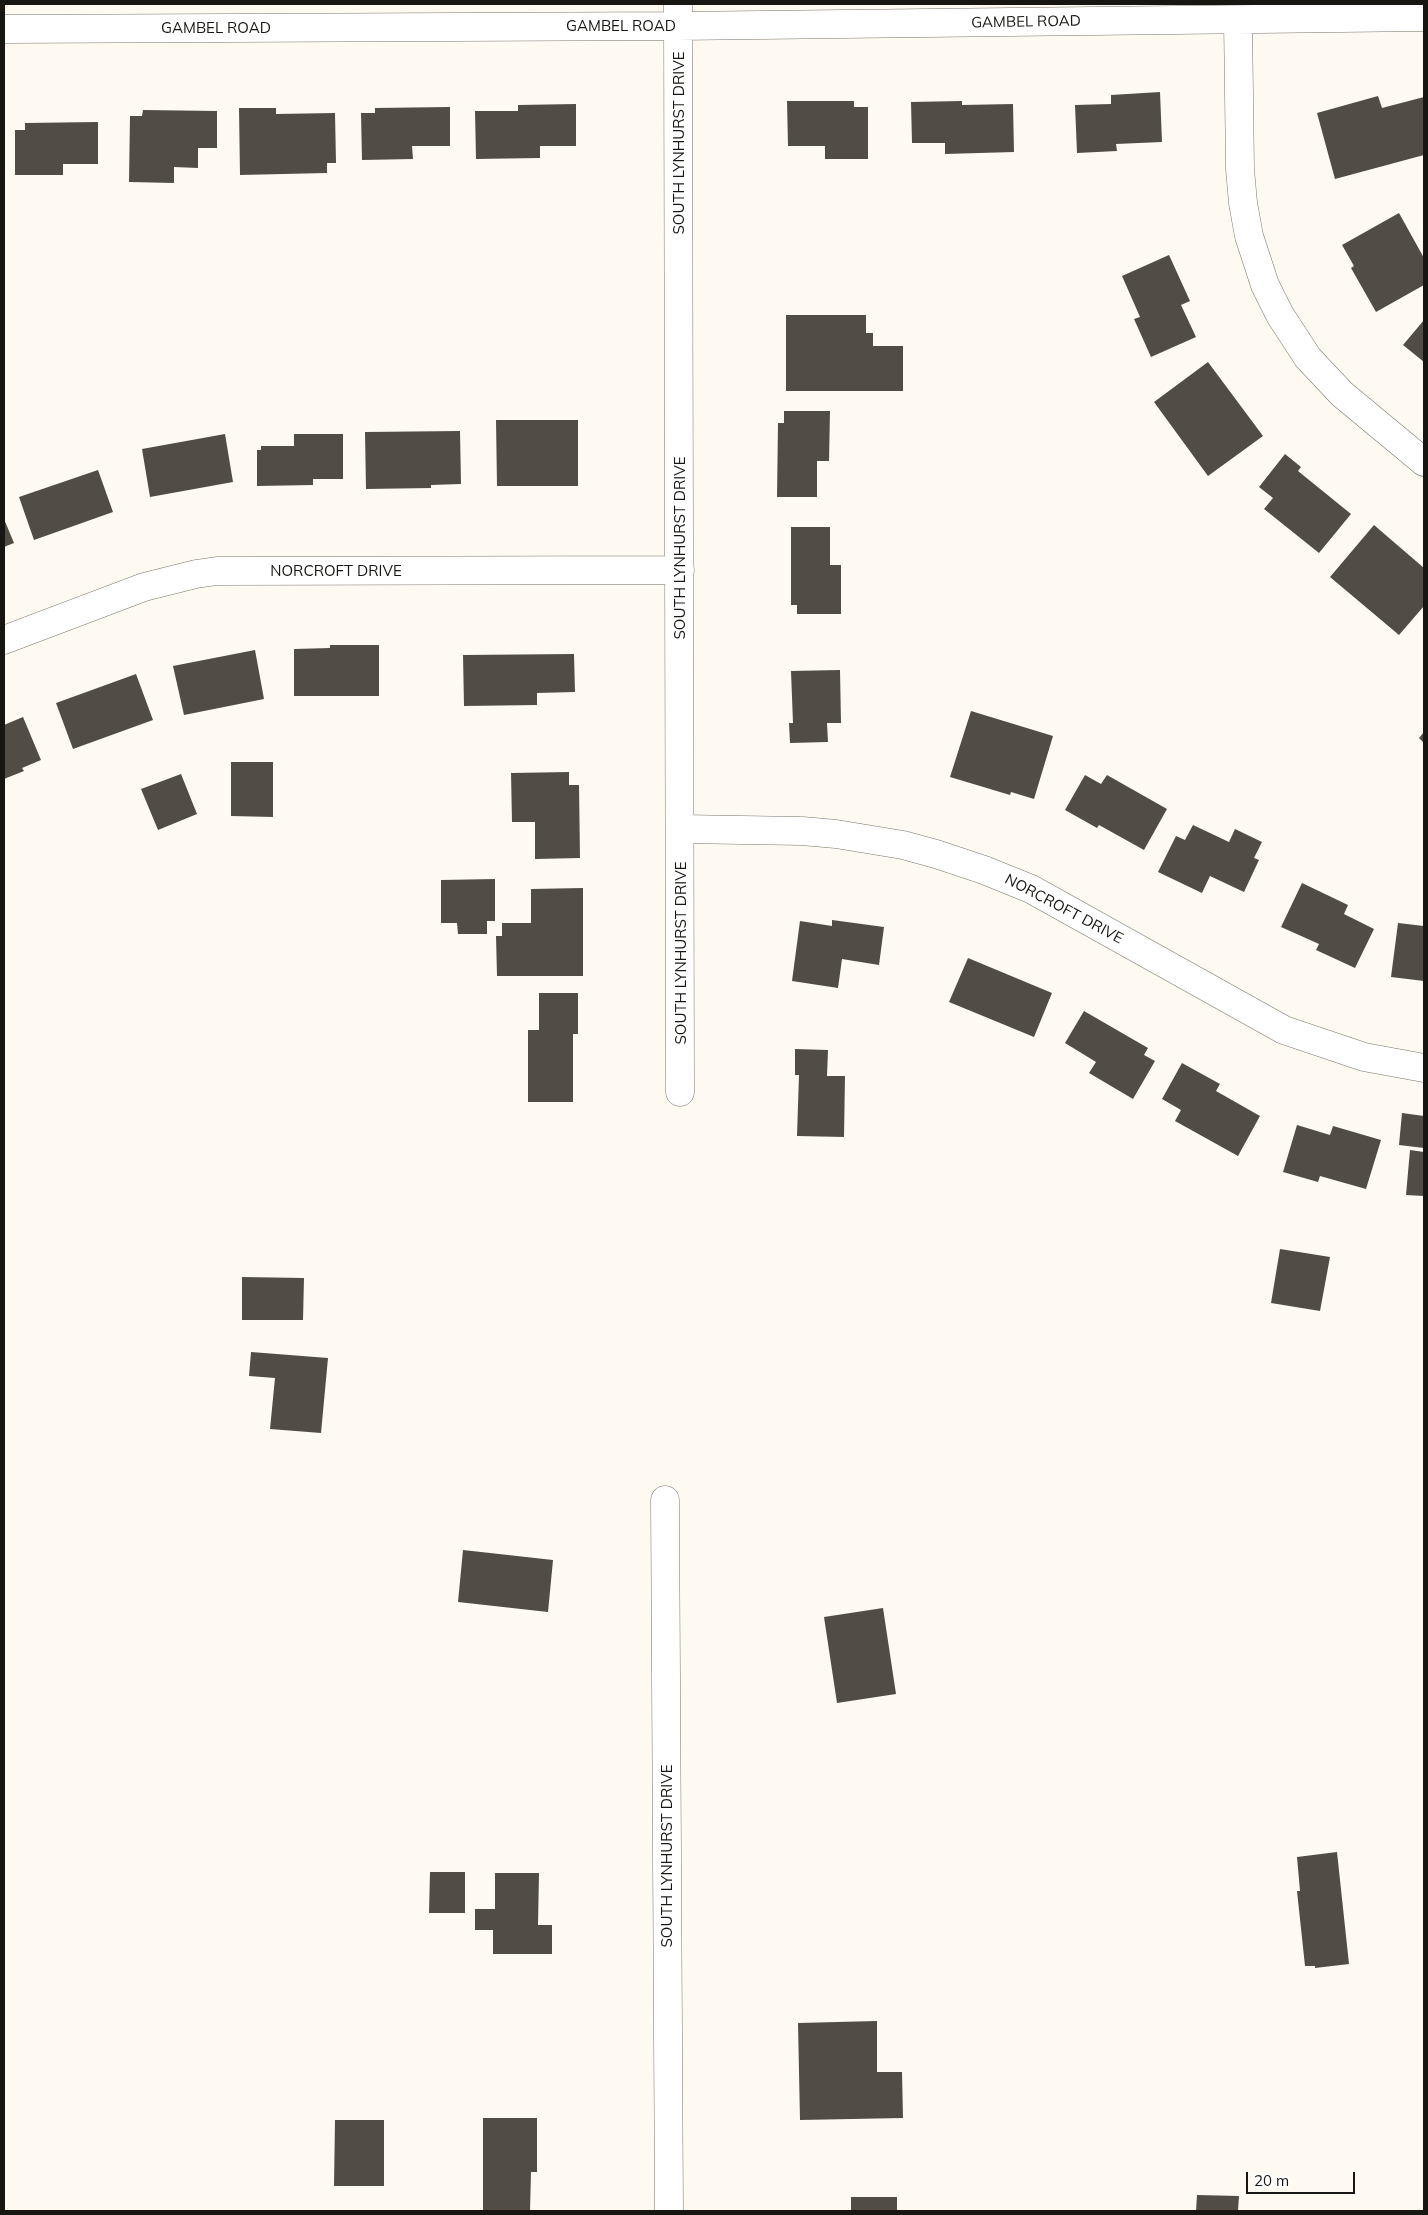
<!DOCTYPE html>
<style>
body{margin:0}
#map{position:relative;width:1428px;height:2215px;overflow:hidden;background:#fefaf1;font-family:Mulish,sans-serif}
canvas{display:block}
.frame{position:absolute;inset:0;border:5px solid #181612;pointer-events:none}
.scale{position:absolute;left:1246px;top:2172px;width:109px;height:22px;box-sizing:border-box;border:2px solid #181612;border-top:0;padding-left:6px;font-size:15px;line-height:18px;white-space:nowrap;color:#181612;-webkit-text-stroke:4px #fff;paint-order:stroke}
</style>
<div id="map">
<canvas width="1428" height="2215"></canvas>
<div class="frame"></div>
<div class="scale">20 m</div>
</div>
<script>
const context = document.querySelector('canvas').getContext('2d');
context.lineJoin = 'round';
function paint(path, color) { context.fillStyle = color; context.fill(path, 'evenodd'); }
const toPath = rows => new Path2D(rows.map(r => 'M' + r).join(''));
function trace(path, color, width, dash) { context.strokeStyle = color; context.lineWidth = width; context.lineCap = dash ? 'butt' : 'round'; context.setLineDash(dash || []); context.stroke(path); }
function write(font, color, halo, rows, align = 'center') {
  context.font = font + ' Mulish,sans-serif'; context.lineWidth = 5; context.setLineDash([]); context.textBaseline = 'middle'; context.strokeStyle = halo; context.fillStyle = color; for (const [text, x, y, turn = 0] of rows) {
    context.save(); context.translate(x, y); context.rotate((+turn || 0) * Math.PI / 180); context.textAlign = isNaN(turn) ? turn : align; if (halo) context.strokeText(text, 0, 0); context.fillText(text, 0, 0); context.restore();
  }
}
const building = toPath([
 [1160,92,1162,142,1116,144,1117,151,1077,153,1075,105,1111,104,1111,95],
 [1378,96,1382,108,1424,97,1424,155,1335,179,1317,113],
 [787,101,854,101,854,107,868,107,868,159,825,159,825,146,788,146],
 [962,101,962,105,1013,104,1014,152,945,154,945,143,912,143,911,102],
 [576,104,576,146,540,146,540,158,476,159,475,111,518,111,518,105],
 [450,107,450,146,412,146,413,159,362,160,361,113,375,113,375,108],
 [239,108,276,108,276,114,335,113,336,163,327,163,327,173,240,175],
 [143,110,217,111,217,148,198,148,198,168,174,167,174,183,129,182,130,116,142,116],
 [98,122,98,164,63,164,63,175,15,175,15,130,25,130,25,123],
 [1399,213,1424,258,1424,285,1376,312,1351,268,1354,266,1342,245],
 [1169,255,1190,301,1181,305,1196,337,1151,357,1134,319,1140,317,1122,276],
 [786,315,866,315,866,333,873,333,873,346,903,346,903,391,786,391],
 [1424,320,1424,362,1403,345],
 [1208,362,1263,436,1208,476,1154,402],
 [784,411,830,411,829,461,817,461,817,497,777,497,778,423,784,423],
 [496,420,578,420,578,486,497,486],
 [460,431,461,484,431,485,431,488,366,489,365,432],
 [225,434,233,482,150,497,142,449],
 [294,434,343,434,343,479,313,479,313,485,257,486,257,450,261,450,261,446,294,446],
 [1285,454,1301,467,1298,471,1351,514,1319,553,1264,509,1273,498,1259,487],
 [98,470,113,512,34,540,19,497],
 [4,519,14,543,4,547],
 [1374,525,1424,568,1424,606,1399,635,1330,577],
 [791,527,830,527,830,565,841,565,841,614,797,614,797,605,791,605],
 [330,645,379,645,379,696,294,696,294,649,330,648],
 [255,650,264,699,184,715,173,666],
 [574,654,575,692,537,693,537,705,464,706,463,655],
 [840,670,841,723,827,723,828,742,790,743,789,723,793,723,791,671],
 [136,674,153,720,73,749,56,703],
 [971,711,1053,736,1034,799,1011,792,1010,795,950,777],
 [23,717,41,760,22,768,24,771,4,779,4,725],
 [1424,732,1424,743,1419,738],
 [231,762,273,762,273,817,231,816],
 [569,772,569,785,579,785,580,858,535,859,535,822,512,822,511,773],
 [181,774,197,814,158,830,141,789],
 [1085,775,1101,784,1107,775,1167,809,1144,850,1099,825,1097,828,1065,810],
 [1193,825,1229,842,1235,829,1262,842,1254,858,1259,860,1244,892,1210,876,1202,893,1158,872,1176,836,1185,840],
 [495,879,495,921,487,921,487,934,458,934,457,923,441,923,441,880],
 [1302,883,1348,905,1344,914,1374,929,1355,968,1316,950,1319,944,1281,927],
 [583,888,583,976,497,976,496,936,502,936,502,923,531,923,531,889],
 [832,920,884,927,879,965,842,959,838,988,792,981,800,921,832,926],
 [1398,923,1424,926,1424,981,1391,977],
 [968,958,1052,993,1034,1037,949,1002],
 [539,993,578,993,578,1034,573,1034,573,1102,528,1102,528,1030,539,1030],
 [1084,1011,1148,1048,1144,1055,1155,1061,1133,1099,1089,1073,1096,1062,1065,1043],
 [795,1049,828,1050,827,1076,845,1076,844,1137,797,1136,799,1075,795,1075],
 [1182,1063,1220,1084,1216,1091,1260,1116,1238,1156,1175,1121,1181,1110,1162,1099],
 [1402,1113,1424,1116,1424,1148,1399,1145],
 [1297,1125,1330,1135,1333,1126,1381,1140,1366,1189,1320,1176,1318,1182,1283,1172],
 [1410,1150,1424,1152,1424,1196,1406,1195],
 [1280,1249,1330,1257,1320,1311,1271,1303],
 [242,1277,304,1278,303,1320,242,1320],
 [251,1352,328,1358,321,1433,270,1429,275,1378,249,1376],
 [463,1550,553,1560,548,1612,458,1602],
 [883,1608,896,1694,837,1703,824,1617],
 [1337,1852,1349,1964,1315,1968,1315,1966,1305,1966,1297,1891,1300,1891,1297,1857],
 [430,1872,465,1872,465,1913,429,1913],
 [495,1873,539,1873,538,1925,552,1925,552,1954,493,1954,493,1930,475,1930,475,1909,495,1909],
 [877,2021,877,2072,902,2072,903,2118,800,2120,798,2023],
 [483,2118,537,2118,537,2172,531,2172,530,2211,483,2211],
 [335,2120,384,2120,384,2186,334,2186],
 [1197,2195,1239,2196,1238,2211,1196,2211],
 [851,2197,897,2197,897,2211,851,2211]
]);
const minor = toPath([
 [678,4,680,1092],
 [1238,20,1240,169,1243,203,1249,236,1265,285,1280,315,1308,358,1342,394,1424,462],
 [4,29,678,26,1424,17],
 [4,640,144,587,196,574,217,571,680,570],
 [681,829,802,831,836,834,903,845,936,854,984,870,1031,889,1284,1030,1364,1057,1424,1068],
 [665,1500,669,2211]
]);
const streetNames = [
 ["GAMBEL ROAD",1026,22,-1],
 ["GAMBEL ROAD",621,26],
 ["GAMBEL ROAD",216,28],
 ["SOUTH LYNHURST DRIVE",679,143,-90],
 ["SOUTH LYNHURST DRIVE",680,548,-90],
 ["NORCROFT DRIVE",336,571],
 ["NORCROFT DRIVE",1064,909,28],
 ["SOUTH LYNHURST DRIVE",681,953,-90],
 ["SOUTH LYNHURST DRIVE",667,1856,-90]
];
paint(building, '#524d44');
trace(minor, '#7a766c', 29);
trace(minor, '#fff', 28);
write('15px', '#181612', '#fff', streetNames);
</script>
